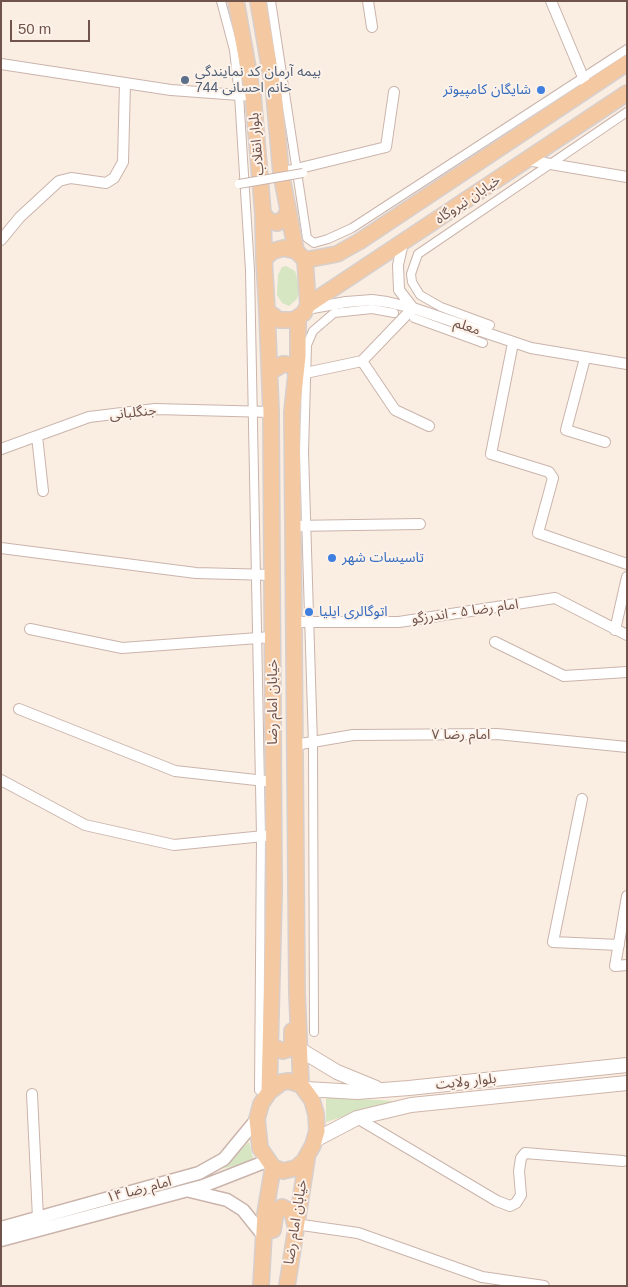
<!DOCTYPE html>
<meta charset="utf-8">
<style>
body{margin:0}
#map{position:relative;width:628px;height:1287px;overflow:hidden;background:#faeee3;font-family:Arial,sans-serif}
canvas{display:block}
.frame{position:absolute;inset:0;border:2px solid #70534b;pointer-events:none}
.scale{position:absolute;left:10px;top:20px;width:80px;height:22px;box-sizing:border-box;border:2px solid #70534b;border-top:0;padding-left:6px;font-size:15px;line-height:18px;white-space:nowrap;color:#70534b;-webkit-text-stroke:4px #fdf2e9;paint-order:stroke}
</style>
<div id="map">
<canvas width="628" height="1287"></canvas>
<div class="frame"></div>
<div class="scale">50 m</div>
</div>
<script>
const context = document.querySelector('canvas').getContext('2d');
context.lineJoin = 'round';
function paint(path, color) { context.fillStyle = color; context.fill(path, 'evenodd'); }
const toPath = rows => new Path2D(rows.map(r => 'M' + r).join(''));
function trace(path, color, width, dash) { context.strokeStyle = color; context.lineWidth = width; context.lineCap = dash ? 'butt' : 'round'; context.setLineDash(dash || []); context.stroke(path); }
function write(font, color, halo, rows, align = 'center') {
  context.font = font + ' Arial,"Noto Sans Arabic",sans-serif'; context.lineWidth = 4; context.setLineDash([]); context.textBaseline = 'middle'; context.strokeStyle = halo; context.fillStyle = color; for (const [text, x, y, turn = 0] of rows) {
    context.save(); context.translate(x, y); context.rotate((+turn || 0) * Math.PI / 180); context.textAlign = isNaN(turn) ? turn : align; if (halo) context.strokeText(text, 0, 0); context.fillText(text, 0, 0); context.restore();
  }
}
const green = toPath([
 [286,266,295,271,300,288,297,299,289,306,282,303,277,295,278,275,282,267],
 [326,1097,394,1101,326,1122],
 [249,1142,254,1161,221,1169]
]);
const pedestrian = toPath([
 [221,1,234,50,239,95,250,270,261,836,259,1090],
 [271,1,307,238,314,243,328,239,352,228,627,49],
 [414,318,483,343],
 [490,325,441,307,420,295,412,282,411,274,418,254,627,112],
 [314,1032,313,745,304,452,307,345,313,331,334,313,372,309,394,313]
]);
const minor = toPath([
 [368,1,372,27],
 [551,1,588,89],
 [1,64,171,90,253,96],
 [527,160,627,177],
 [284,172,386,147,394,92],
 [1,240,20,217,59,181,71,178,106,183,114,178,123,162,125,83],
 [403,243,398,265,399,290,413,308],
 [307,309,346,302,372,300,387,302,413,308,531,348,627,364],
 [513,343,491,454,549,472,553,478,538,533,627,564],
 [585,358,566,430,605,442],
 [362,361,395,410,429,426],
 [296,375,362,361,413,308],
 [37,436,43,491],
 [1,449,89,417,155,409,271,412],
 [293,526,420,524],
 [1,548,196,573,272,575],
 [294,622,399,622,555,598,627,635],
 [30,629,122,648,272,637],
 [615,630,627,577],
 [495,642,564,676,627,672],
 [19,709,175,771,274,782],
 [295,745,353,735,497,734,627,747],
 [1,780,85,825,174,845,274,835],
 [582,799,553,942,619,945],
 [627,896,615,966,627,965],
 [32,1094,38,1218],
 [357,1118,497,1201,510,1206,516,1203,521,1195,519,1171,521,1158,525,1153,623,1161],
 [295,1224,358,1233,482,1277,544,1286]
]);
const tertiary = toPath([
 [190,1191,227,1200,243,1210,263,1235],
 [1,1228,199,1173,224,1159,257,1119],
 [1,1240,203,1186,267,1161]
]);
const secondary = toPath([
 [299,1049,337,1072,376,1088],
 [306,1089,357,1092,409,1088,627,1065],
 [315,1140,357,1118,411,1105,627,1083]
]);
const primary = toPath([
 [236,1,253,96,263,213,264,259,267,311,279,320,294,320,304,313,308,305,305,260,296,251,284,248,273,251,264,259],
 [258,1,274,94,281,173,296,251],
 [263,213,268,220,277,223,285,218,288,210],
 [305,260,337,254,360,241,627,63],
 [308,305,627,93],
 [267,311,271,412,274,892,269,1092],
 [298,317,298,356,292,412,297,993,301,1085],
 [270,372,283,364,290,365,296,370],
 [271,1046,283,1051,289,1049,292,1044,292,1031],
 [289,1081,301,1085,312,1100,316,1114,317,1131,313,1145,304,1161,296,1168,283,1171,273,1167,260,1148,257,1119,261,1104,269,1092,282,1082,289,1081],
 [273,1230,276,1211,282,1207,292,1212,295,1224],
 [261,1286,265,1214,273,1167],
 [287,1286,307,1158]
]);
const pedestrianBridge = toPath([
 [239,184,303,173]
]);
const markers = [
 [185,80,5,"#5c6f8a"],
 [541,90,5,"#3f7fe0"],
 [332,558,5,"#3f7fe0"],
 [309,612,5,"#3f7fe0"]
];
const serviceNames = [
 ["بیمه آرمان کد نمایندگی",195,72],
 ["744 خانم احسانی",195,88]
];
const shopNames = [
 ["شایگان کامپیوتر",531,90,"right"],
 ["تاسیسات شهر",342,558],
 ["اتوگالری ایلیا",319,612]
];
const streetNames = [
 ["بلوار انقلاب",257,144,-95],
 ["خیابان نیروگاه",468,200,-34],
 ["معلم",467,327,19],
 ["جنگلبانی",133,413,-6],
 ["امام رضا ۵ - اندرزگو",465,612,-8],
 ["خیابان امام رضا",273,702,-90],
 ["امام رضا ۷",461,735],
 ["بلوار ولایت",466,1082,-6],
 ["امام رضا ۱۴",139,1190,-15],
 ["خیابان امام رضا",296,1222,-81]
];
paint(green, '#d6e6c3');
trace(pedestrian, '#cab4ab', 10);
trace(minor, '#cab4ab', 12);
trace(tertiary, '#cab4ab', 15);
trace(secondary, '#cfb6ab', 16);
trace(primary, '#d7cfcd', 18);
trace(pedestrian, '#fff', 8);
trace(minor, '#fff', 10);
trace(tertiary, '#fff', 12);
trace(secondary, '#fff', 14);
trace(primary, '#f4c8a1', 15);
trace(pedestrianBridge, '#cab4ab', 10, []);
trace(pedestrianBridge, '#fff', 8);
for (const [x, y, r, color] of markers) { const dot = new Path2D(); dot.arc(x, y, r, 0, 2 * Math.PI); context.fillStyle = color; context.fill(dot); trace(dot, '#fdf2e9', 2); }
write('14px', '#4e5e75', '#fdf2e9', serviceNames, 'left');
write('14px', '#366cbe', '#fdf2e9', shopNames, 'left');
write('14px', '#70534b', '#fdf2e9', streetNames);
</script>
